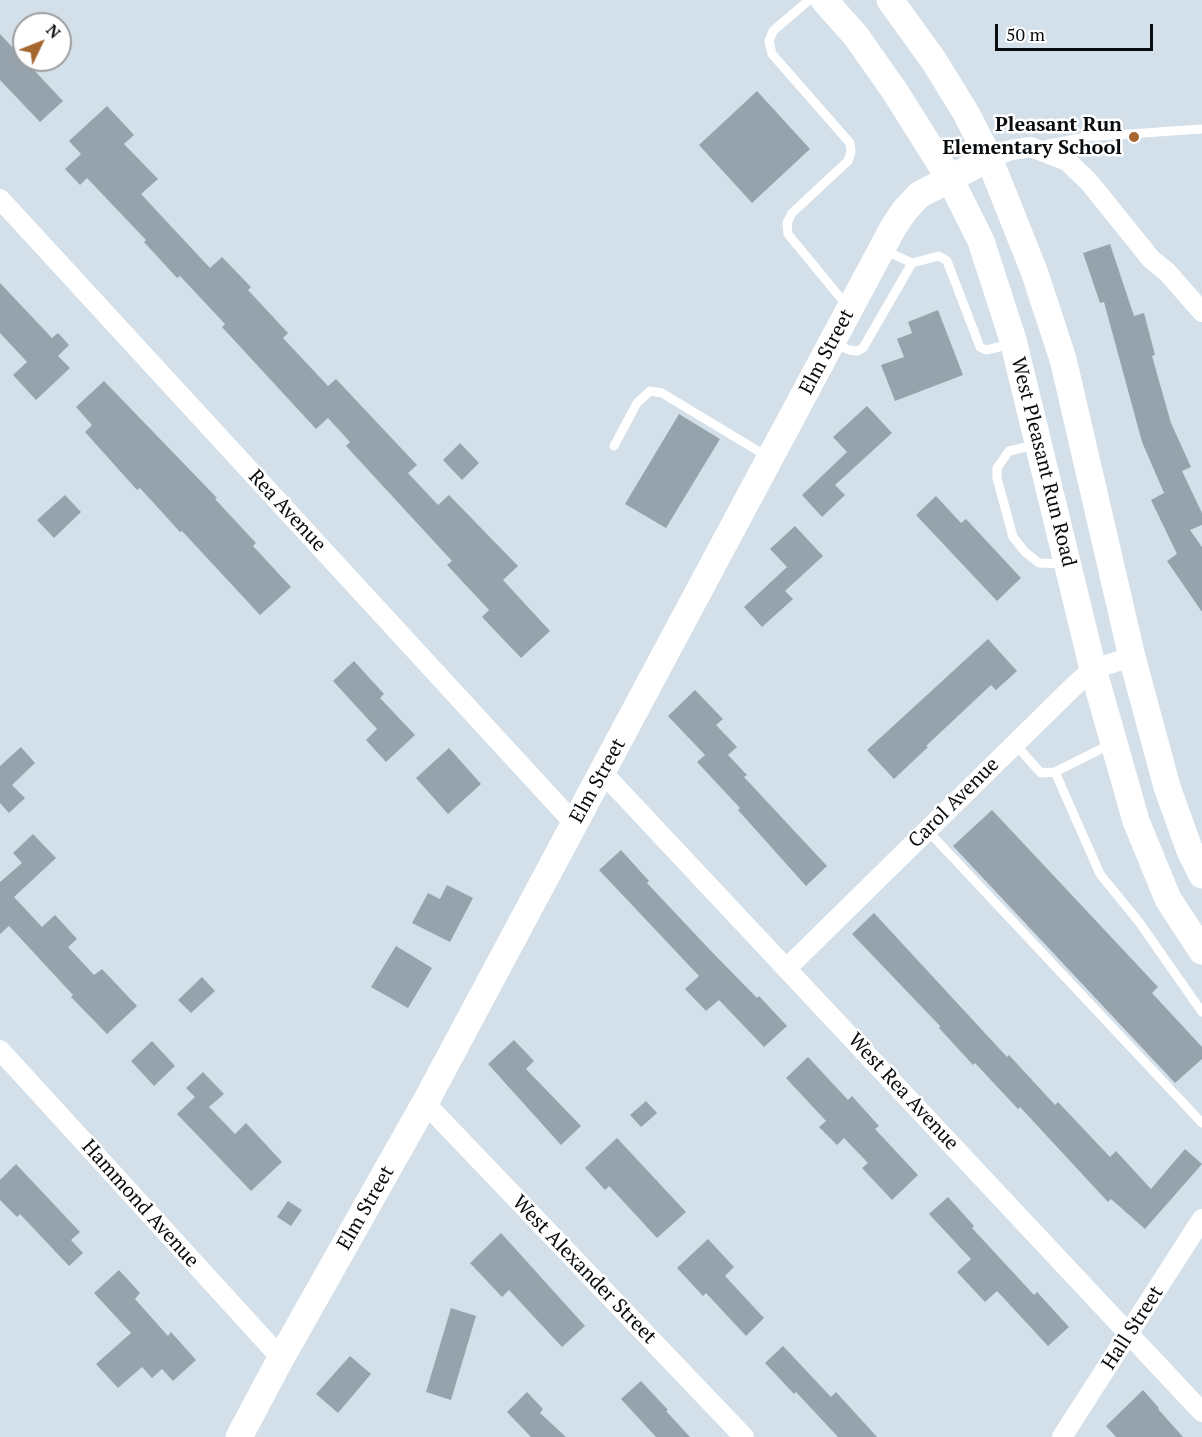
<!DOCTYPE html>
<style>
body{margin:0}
#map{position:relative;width:1202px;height:1437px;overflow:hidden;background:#d3e0ea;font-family:"PT Serif",serif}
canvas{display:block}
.north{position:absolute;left:12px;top:12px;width:60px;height:60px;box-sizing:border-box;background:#fff;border:2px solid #9c9e9f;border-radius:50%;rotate:47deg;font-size:16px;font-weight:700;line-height:24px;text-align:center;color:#080c0f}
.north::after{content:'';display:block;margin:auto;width:21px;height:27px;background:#a6662f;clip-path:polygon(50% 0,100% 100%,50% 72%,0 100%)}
.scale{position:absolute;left:995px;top:24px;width:158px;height:27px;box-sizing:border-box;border:3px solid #080c0f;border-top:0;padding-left:8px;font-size:18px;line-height:21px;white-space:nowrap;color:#080c0f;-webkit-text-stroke:4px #fff;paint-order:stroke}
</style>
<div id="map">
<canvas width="1202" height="1437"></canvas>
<div class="north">N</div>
<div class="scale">50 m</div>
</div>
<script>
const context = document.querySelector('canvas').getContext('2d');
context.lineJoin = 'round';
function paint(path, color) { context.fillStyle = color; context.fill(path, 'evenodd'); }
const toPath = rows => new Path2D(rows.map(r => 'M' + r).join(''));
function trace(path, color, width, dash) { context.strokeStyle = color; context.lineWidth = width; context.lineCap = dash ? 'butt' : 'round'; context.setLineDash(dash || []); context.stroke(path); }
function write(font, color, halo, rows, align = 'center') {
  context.font = font + ' "PT Serif",serif'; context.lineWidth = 5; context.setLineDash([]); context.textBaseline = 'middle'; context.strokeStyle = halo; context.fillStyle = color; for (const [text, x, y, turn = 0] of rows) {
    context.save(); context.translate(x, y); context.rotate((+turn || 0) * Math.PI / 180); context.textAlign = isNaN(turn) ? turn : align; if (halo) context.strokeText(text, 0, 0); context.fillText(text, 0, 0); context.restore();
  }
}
const building = toPath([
 [0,34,63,101,40,122,0,80],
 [757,91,810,149,752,203,699,145],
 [107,106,134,135,124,144,158,179,141,194,210,268,222,257,251,287,248,290,288,333,283,338,328,386,336,379,417,465,408,473,438,505,449,495,518,566,503,580,550,631,521,658,482,617,489,610,447,565,452,561,346,446,350,442,328,418,316,429,222,327,225,324,180,276,177,278,144,242,146,240,87,178,80,185,65,169,81,154,69,141],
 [1110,244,1134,316,1144,313,1155,355,1152,356,1171,423,1191,467,1182,471,1202,513,1202,525,1190,530,1202,547,1202,612,1167,561,1177,554,1151,500,1164,493,1142,442,1104,302,1100,303,1083,253],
 [0,283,52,338,58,333,69,345,58,356,70,368,36,400,13,375,27,362,0,333],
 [938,310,963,375,895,401,881,365,904,357,897,339,912,333,908,322],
 [104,381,217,498,215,499,256,543,253,546,291,587,260,615,182,531,180,532,140,488,137,490,85,432,92,425,76,407],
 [867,406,892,433,835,485,845,495,822,517,802,495,847,452,833,437],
 [679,414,720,439,666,528,625,504],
 [460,443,479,463,462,480,443,460],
 [65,495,81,512,54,538,37,520],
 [936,496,961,523,966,519,1021,578,997,601,916,515],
 [795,526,823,556,785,591,793,599,762,627,744,607,787,567,770,549],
 [988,639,1017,671,996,690,991,685,926,746,928,747,894,779,867,750],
 [354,661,384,694,380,698,415,735,386,762,366,740,377,729,333,681],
 [695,690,723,719,716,725,737,747,728,755,747,775,744,777,827,866,806,886,738,810,740,808,697,762,705,755,668,716],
 [21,747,35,763,12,785,25,798,9,813,0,803,0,766],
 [449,748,481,784,448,814,416,778],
 [992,810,1158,987,1152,993,1202,1047,1202,1059,1175,1083,953,846],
 [33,834,56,858,14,897,42,927,55,915,77,939,68,947,94,975,102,969,137,1006,107,1034,71,997,73,995,9,926,0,934,0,882,22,863,13,853],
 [621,850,649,881,647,883,711,951,757,998,759,996,787,1026,764,1047,719,1000,706,1011,685,989,699,976,599,870],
 [447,885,473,898,450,942,412,923,428,893,440,899],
 [874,913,1007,1057,1009,1055,1055,1105,1058,1102,1110,1157,1116,1151,1151,1189,1185,1149,1202,1164,1145,1229,1111,1199,1108,1202,1020,1107,1018,1109,975,1063,973,1065,939,1028,940,1026,852,934],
 [396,946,432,968,408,1008,371,987],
 [202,977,215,991,191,1013,178,1000],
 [514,1040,534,1061,526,1069,581,1126,561,1145,488,1064],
 [152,1041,175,1066,154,1086,131,1061],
 [808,1057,848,1100,852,1096,879,1126,875,1129,918,1175,892,1200,862,1168,868,1163,844,1138,837,1145,819,1127,826,1121,786,1078],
 [203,1072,224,1094,209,1107,235,1134,246,1123,282,1162,251,1191,177,1114,195,1097,186,1088],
 [646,1101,657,1113,641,1127,630,1115],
 [617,1138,686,1212,657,1238,609,1186,605,1190,585,1168],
 [16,1164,80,1232,71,1240,83,1253,69,1266,20,1214,17,1217,0,1200,0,1180],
 [948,1197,974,1226,972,1228,1034,1295,1037,1292,1069,1327,1048,1346,997,1291,985,1302,957,1272,971,1259,929,1214],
 [288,1201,302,1210,291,1226,277,1217],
 [501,1233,585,1326,562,1347,509,1290,502,1297,470,1263],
 [708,1239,734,1267,725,1276,764,1318,746,1336,706,1293,703,1296,677,1268],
 [119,1270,140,1293,135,1299,168,1336,171,1332,196,1360,173,1381,162,1369,152,1378,142,1367,118,1388,96,1364,131,1333,94,1293],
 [451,1308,476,1316,451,1400,426,1392],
 [783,1346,831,1397,836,1392,877,1437,838,1437,796,1392,794,1394,765,1363],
 [350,1356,371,1374,338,1413,316,1394],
 [641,1381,668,1410,666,1411,690,1437,656,1437,621,1399],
 [1143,1390,1159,1408,1158,1409,1183,1437,1116,1437,1106,1426],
 [527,1392,543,1409,540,1413,566,1437,531,1437,507,1412]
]);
const lane = toPath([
 [809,0,773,31,769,41,772,54,850,143,851,152,848,161,792,213,787,223,788,234,848,307],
 [1039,146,1085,137,1202,129],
 [884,250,912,263],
 [834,343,849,350,857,351,863,348,912,263,939,256,947,261,980,347,986,350,1012,344],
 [1035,445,1009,451,997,468,997,478,1013,537,1025,552,1039,563,1065,564],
 [614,446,637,403,650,391,662,393,768,457],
 [1014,743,1041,773,1055,772,1111,744],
 [1055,772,1100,874,1139,922,1202,1012],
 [927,830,1202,1123]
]);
const street = toPath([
 [989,158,1011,150,1031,147,1067,161,1089,182,1151,259,1167,272,1202,312],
 [0,199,574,823],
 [603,773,1202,1412],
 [787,968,1074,686,1093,669,1132,657],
 [0,1050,281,1358],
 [425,1103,744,1437],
 [1062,1437,1202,1219]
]);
const secondary = toPath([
 [824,0,856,36,894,90,950,179,981,241,1013,340,1093,669,1136,821,1168,899,1202,951],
 [890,0,934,61,966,113,989,158,1034,271,1063,359,1132,657,1167,787,1190,851,1202,875],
 [239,1437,281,1358,425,1103,894,226,905,210,919,195,989,158]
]);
const markers = [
 [1134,137,6,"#a6662f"]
];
const poiNames = [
 ["Pleasant Run",1122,125],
 ["Elementary School",1122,148]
];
const streetNames = [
 ["Elm Street",827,352,-62],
 ["West Pleasant Run Road",1043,462,76],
 ["Rea Avenue",287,511,47],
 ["Elm Street",598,781,-61],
 ["Carol Avenue",954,803,-45],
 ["West Rea Avenue",903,1092,47],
 ["Hammond Avenue",140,1204,48],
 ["Elm Street",366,1208,-60],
 ["West Alexander Street",584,1270,46],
 ["Hall Street",1133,1328,-57]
];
paint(building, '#96a3ac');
trace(lane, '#fff', 9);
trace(street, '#fff', 20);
trace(secondary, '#fff', 27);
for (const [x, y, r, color] of markers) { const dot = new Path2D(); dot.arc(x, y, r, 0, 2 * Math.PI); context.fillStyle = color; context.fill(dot); trace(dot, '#fff', 2); }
write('bold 20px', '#080c0f', '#fff', poiNames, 'right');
write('20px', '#080c0f', '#fff', streetNames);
</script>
